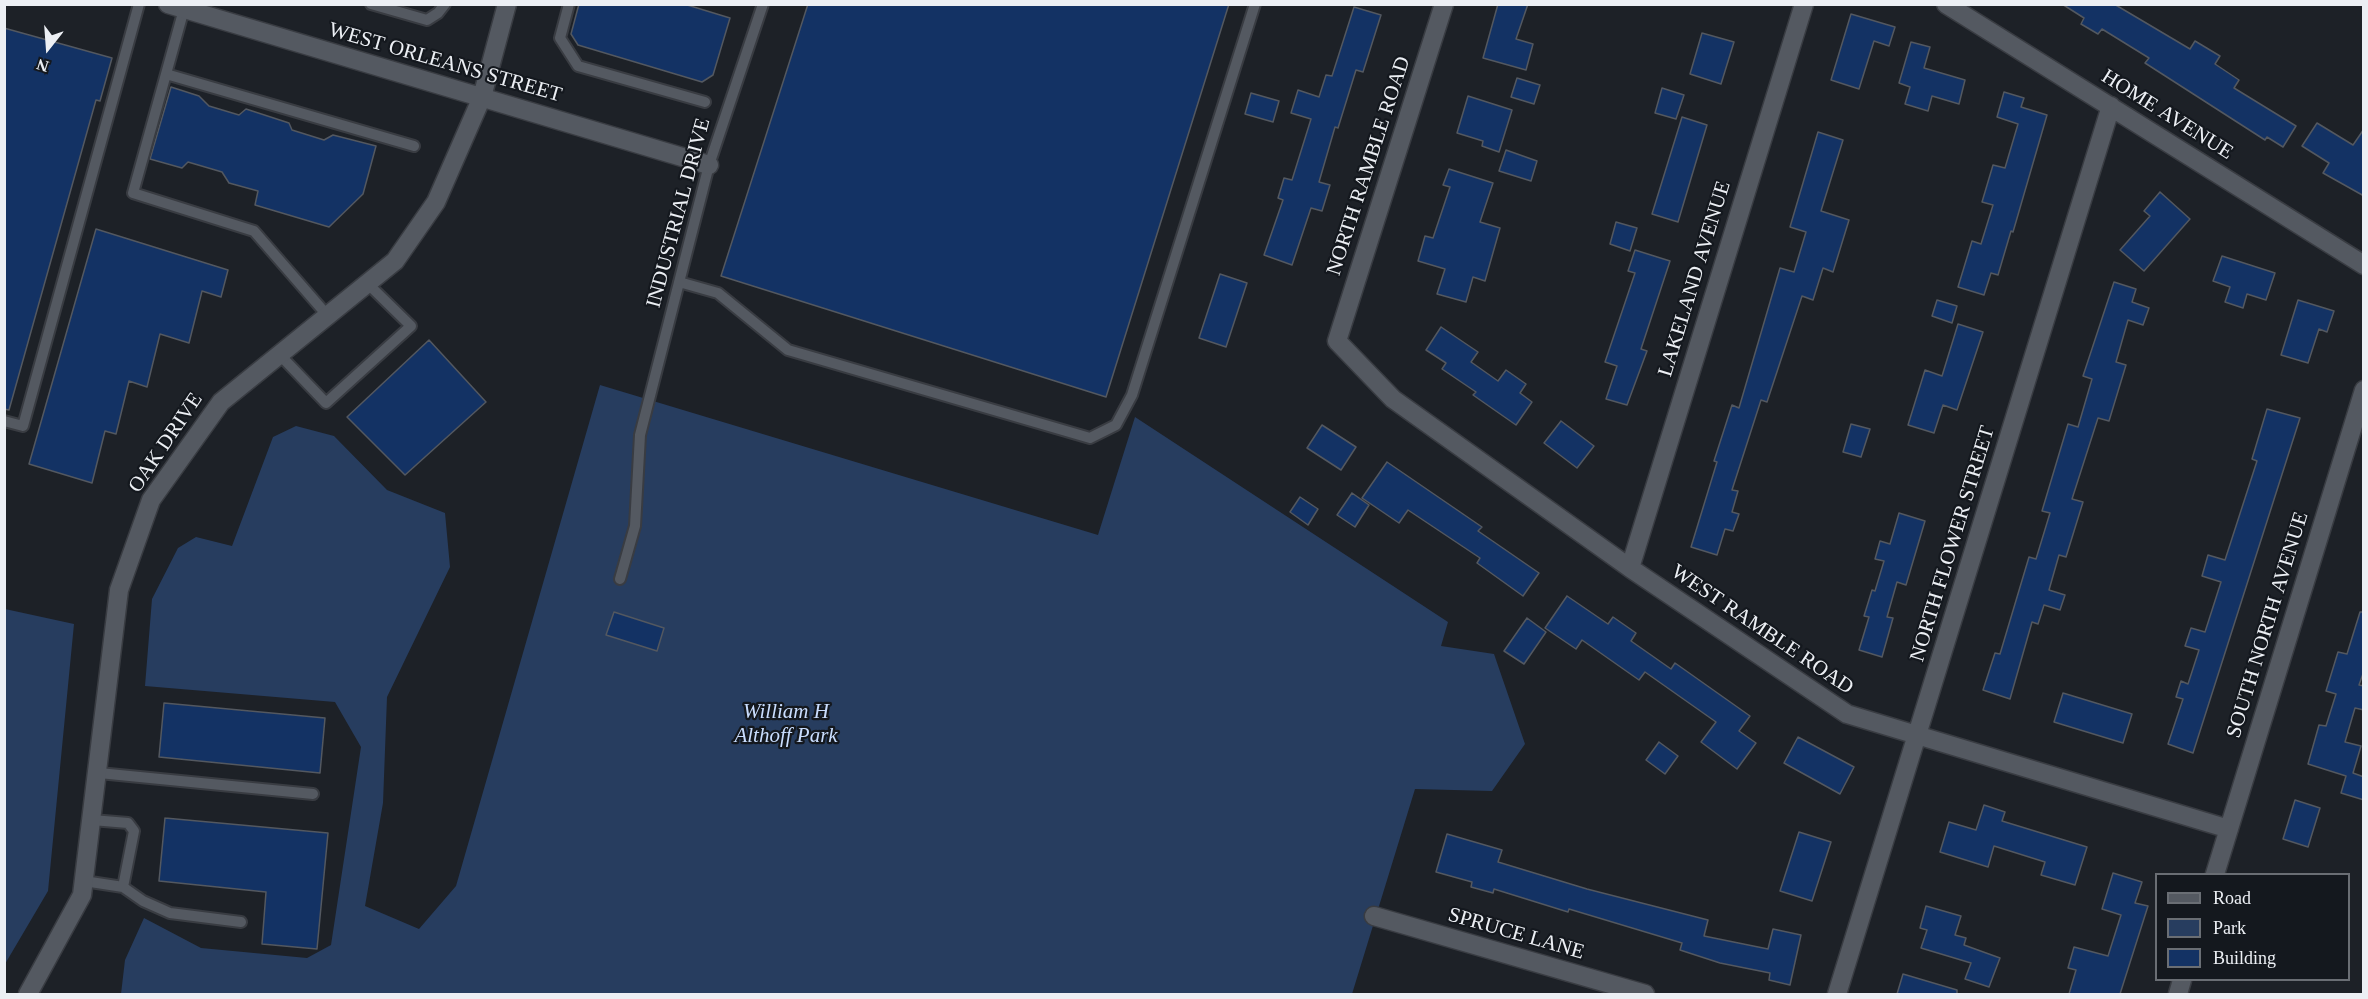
<!DOCTYPE html>
<style>
body{margin:0}
#map{position:relative;width:2368px;height:999px;overflow:hidden;background:#1d2127;font-family:Georgia,serif}
canvas{display:block}
.frame{position:absolute;inset:0;border:6px solid #eceff4;pointer-events:none}
.legend{position:absolute;left:2155px;top:873px;width:195px;height:108px;box-sizing:border-box;background:#14181e;border:2px solid #6a6e74;margin:0;padding:8px 10px;list-style:none;font-size:18px;color:#eceff4}
.legend li{display:flex;align-items:center;gap:12px;height:30px}
.legend b{width:30px;border:2px solid #6a6e74}
.north{position:absolute;left:18px;top:18px;width:60px;height:60px;-webkit-text-stroke:4px #14181e;paint-order:stroke;rotate:197deg;font-size:16px;font-weight:700;line-height:24px;text-align:center;color:#eceff4}
.north::after{content:'';display:block;margin:auto;width:21px;height:27px;background:#eceff4;clip-path:polygon(50% 0,100% 100%,50% 72%,0 100%)}
</style>
<div id="map">
<canvas width="2368" height="999"></canvas>
<div class="frame"></div>
<ul class="legend">
<li><b style="height:8px;background:#545961"></b>Road</li>
<li><b style="height:16px;background:#273d5f"></b>Park</li>
<li><b style="height:16px;background:#133264"></b>Building</li>
</ul>
<div class="north">N</div>
</div>
<script>
const context = document.querySelector('canvas').getContext('2d');
context.lineJoin = 'round';
function paint(path, color) { context.fillStyle = color; context.fill(path, 'evenodd'); }
const toPath = rows => new Path2D(rows.map(r => 'M' + r).join(''));
function trace(path, color, width, dash) { context.strokeStyle = color; context.lineWidth = width; context.lineCap = dash ? 'butt' : 'round'; context.setLineDash(dash || []); context.stroke(path); }
function write(font, color, halo, rows, align = 'center') {
  context.font = font + ' Georgia,serif'; context.lineWidth = 4.5; context.setLineDash([]); context.textBaseline = 'middle'; context.strokeStyle = halo; context.fillStyle = color; for (const [text, x, y, turn = 0] of rows) {
    context.save(); context.translate(x, y); context.rotate((+turn || 0) * Math.PI / 180); context.textAlign = isNaN(turn) ? turn : align; if (halo) context.strokeText(text, 0, 0); context.fillText(text, 0, 0); context.restore();
  }
}
const green = toPath([
 [600,385,1098,535,1135,417,1448,622,1441,646,1494,654,1525,744,1492,791,1415,789,1352,994,121,994,125,960,144,918,201,948,307,958,331,945,361,747,335,702,145,686,152,599,178,548,196,537,232,546,273,437,296,426,334,436,387,490,445,513,450,567,387,697,383,803,365,906,419,929,456,886],
 [5,609,74,624,48,891,5,964]
]);
const building = toPath([
 [579,4,684,4,730,18,713,75,702,82,578,45,571,34,579,4],
 [808,4,1229,4,1106,397,721,276,808,4],
 [1498,4,1528,4,1516,39,1533,44,1526,70,1483,58,1498,4],
 [2062,4,2114,4,2190,49,2195,41,2220,56,2215,64,2239,80,2234,88,2296,126,2283,147,2267,137,2265,140,2145,63,2149,58,2102,29,2098,34,2081,24,2084,18,2062,4],
 [1354,7,1381,15,1363,72,1356,70,1338,128,1335,127,1319,182,1330,185,1322,211,1311,208,1292,265,1264,255,1283,200,1278,198,1284,178,1292,180,1311,119,1291,113,1298,90,1319,97,1326,75,1332,76,1354,7],
 [1851,14,1895,27,1889,46,1874,41,1859,89,1831,80,1851,14],
 [4,28,112,58,100,101,96,100,9,410,4,409,4,28],
 [1702,33,1734,42,1721,84,1690,74,1702,33],
 [1911,42,1930,47,1924,68,1965,80,1959,104,1932,96,1928,111,1905,104,1910,87,1899,83,1911,42],
 [1517,78,1540,85,1534,104,1511,97,1517,78],
 [171,87,199,96,209,106,239,115,246,109,289,123,292,130,324,140,333,135,376,146,363,194,329,227,255,205,258,191,229,183,222,172,188,162,182,168,150,159,171,87],
 [1662,88,1684,95,1676,119,1655,113,1662,88],
 [2004,92,2024,98,2021,107,2047,115,2013,232,2011,231,1998,275,1991,273,1984,295,1958,287,1972,241,1981,244,1993,205,1982,202,1993,165,2005,168,2018,124,1997,117,2004,92],
 [1251,93,1279,101,1273,122,1245,114,1251,93],
 [1468,96,1512,110,1499,152,1482,146,1483,141,1457,133,1468,96],
 [1682,117,1707,125,1678,222,1652,214,1682,117],
 [2317,123,2353,145,2364,129,2364,196,2323,173,2329,163,2302,146,2317,123],
 [1818,132,1843,140,1821,211,1849,220,1833,272,1823,268,1813,300,1802,296,1767,402,1761,400,1732,490,1738,491,1732,512,1739,514,1733,531,1725,529,1717,555,1691,547,1717,462,1714,461,1732,405,1739,408,1780,268,1794,272,1806,232,1790,227,1818,132],
 [1506,150,1537,161,1531,181,1499,171,1506,150],
 [1449,169,1493,183,1480,222,1500,228,1485,281,1473,277,1466,302,1437,294,1445,269,1418,261,1425,236,1433,238,1450,187,1443,185,1449,169],
 [2160,192,2190,219,2144,271,2120,250,2150,216,2144,211,2160,192],
 [1616,222,1637,228,1630,251,1610,244,1616,222],
 [96,229,228,270,221,297,202,291,189,343,160,334,147,387,129,381,116,434,105,431,92,483,29,464,96,229],
 [1635,250,1670,261,1641,349,1647,351,1627,405,1606,399,1617,366,1605,362,1635,273,1628,271,1635,250],
 [2222,256,2275,273,2266,300,2247,294,2243,308,2225,302,2230,287,2213,281,2222,256],
 [1220,274,1247,283,1226,347,1199,338,1220,274],
 [2114,282,2136,289,2132,302,2149,308,2143,325,2128,320,2116,362,2126,365,2109,421,2098,418,2072,499,2083,502,2066,557,2059,555,2049,590,2065,595,2060,610,2044,605,2038,624,2032,622,2010,699,1983,690,1995,653,2000,654,2029,557,2036,559,2050,513,2042,511,2068,424,2078,427,2092,379,2083,376,2114,282],
 [1937,300,1957,306,1952,323,1932,316,1937,300],
 [2298,300,2334,311,2327,332,2319,329,2308,363,2281,355,2298,300],
 [1958,324,1983,332,1957,410,1943,405,1934,433,1908,425,1925,370,1942,376,1958,324],
 [1441,327,1478,352,1471,362,1498,381,1506,370,1526,384,1520,393,1532,402,1516,425,1473,395,1476,392,1442,369,1446,363,1426,350,1441,327],
 [429,340,486,402,405,475,347,417,429,340],
 [2267,409,2300,418,2193,753,2168,744,2183,699,2176,697,2181,681,2188,684,2199,650,2185,646,2191,628,2205,632,2221,582,2202,576,2208,555,2225,560,2257,461,2252,459,2267,409],
 [1561,421,1594,446,1577,468,1544,443,1561,421],
 [1851,424,1870,429,1861,457,1843,452,1851,424],
 [1322,425,1356,447,1341,470,1307,448,1322,425],
 [1387,462,1482,527,1478,531,1539,573,1523,596,1477,563,1480,558,1408,510,1399,523,1362,498,1387,462],
 [1352,493,1369,505,1355,527,1337,515,1352,493],
 [1300,497,1318,509,1308,525,1290,512,1300,497],
 [1899,513,1925,521,1906,585,1897,582,1887,617,1893,618,1882,657,1859,650,1869,617,1864,616,1872,590,1875,591,1884,561,1875,559,1880,541,1890,544,1899,513],
 [1567,596,1608,624,1613,617,1636,633,1631,641,1671,669,1675,663,1750,716,1739,731,1756,743,1737,769,1701,742,1716,722,1645,672,1639,680,1582,640,1576,649,1545,628,1567,596],
 [614,612,664,628,657,651,606,635,614,612],
 [2360,612,2364,612,2364,671,2359,685,2364,686,2364,710,2355,708,2345,742,2361,746,2353,773,2364,777,2364,800,2341,793,2346,776,2308,764,2319,725,2326,726,2336,694,2326,691,2338,652,2347,654,2360,612],
 [1527,618,1546,632,1524,664,1504,651,1527,618],
 [2063,693,2132,714,2123,743,2054,722,2063,693],
 [164,703,325,718,320,773,159,757,164,703],
 [1798,737,1854,767,1840,794,1784,763,1798,737],
 [1659,742,1678,756,1665,774,1646,760,1659,742],
 [2295,800,2320,808,2308,847,2283,839,2295,800],
 [1984,805,2005,812,2002,821,2087,847,2075,885,2041,875,2045,862,1994,846,1988,867,1940,852,1949,822,1976,830,1984,805],
 [165,818,328,833,317,949,262,944,266,892,159,881,165,818],
 [1799,832,1831,842,1812,901,1780,891,1799,832],
 [1447,834,1502,850,1498,862,1587,889,1708,920,1704,936,1768,949,1773,929,1801,935,1790,985,1769,980,1770,973,1720,963,1680,950,1682,943,1569,909,1568,912,1494,889,1493,893,1471,887,1472,882,1436,872,1447,834],
 [2113,873,2142,882,2135,903,2148,906,2120,994,2069,994,2076,970,2068,968,2074,947,2108,956,2121,915,2102,909,2113,873],
 [1926,906,1961,916,1955,935,1966,938,1964,945,2000,958,1989,987,1965,979,1971,963,1921,948,1927,930,1920,928,1926,906],
 [1903,974,1957,990,1957,994,1897,994,1903,974]
]);
const lane = toPath([
 [371,4,427,20,438,13,445,4],
 [569,4,560,38,578,66,705,102],
 [184,9,133,193,254,231,327,315],
 [166,74,414,146],
 [679,282,718,293,788,350,1090,438,1116,425,1132,395,1255,4],
 [279,354,326,403,411,326,367,283],
 [4,421,23,426,139,4],
 [620,579,635,526,640,435,709,165,763,4],
 [99,773,313,794],
 [92,820,128,823,134,831,123,887],
 [84,881,123,887,143,901,170,913,241,922]
]);
const street = toPath([
 [168,4,709,165],
 [1444,4,1337,341,1393,399,1630,568,1847,714,2229,829],
 [1946,4,2364,265],
 [1630,568,1804,4],
 [2215,874,2364,390],
 [1374,916,1645,994],
 [28,994,82,895,119,590,151,500,221,402,395,261,436,202,482,97,507,4],
 [1837,994,2111,106],
 [2178,994,2182,980]
]);
const streetNames = [
 ["WEST ORLEANS STREET",445,63,16],
 ["HOME AVENUE",2167,115,32],
 ["NORTH RAMBLE ROAD",1369,166,-72],
 ["INDUSTRIAL DRIVE",679,213,-75],
 ["LAKELAND AVENUE",1695,279,-73],
 ["OAK DRIVE",166,443,-56],
 ["NORTH FLOWER STREET",1953,544,-73],
 ["SOUTH NORTH AVENUE",2268,625,-73],
 ["WEST RAMBLE ROAD",1762,630,34],
 ["SPRUCE LANE",1516,934,16]
];
const parkNames = [
 ["William H",786,712],
 ["Althoff Park",786,736]
];
paint(green, '#273d5f');
paint(building, '#133264');
trace(building, '#535860', 1.5);
trace(lane, '#393c42', 14);
trace(street, '#393c42', 21);
trace(lane, '#545961', 10);
trace(street, '#545961', 18);
write('21px', '#eceff4', '#14181e', streetNames);
write('italic 21px', '#c9ddfe', '#14181e', parkNames);
</script>
